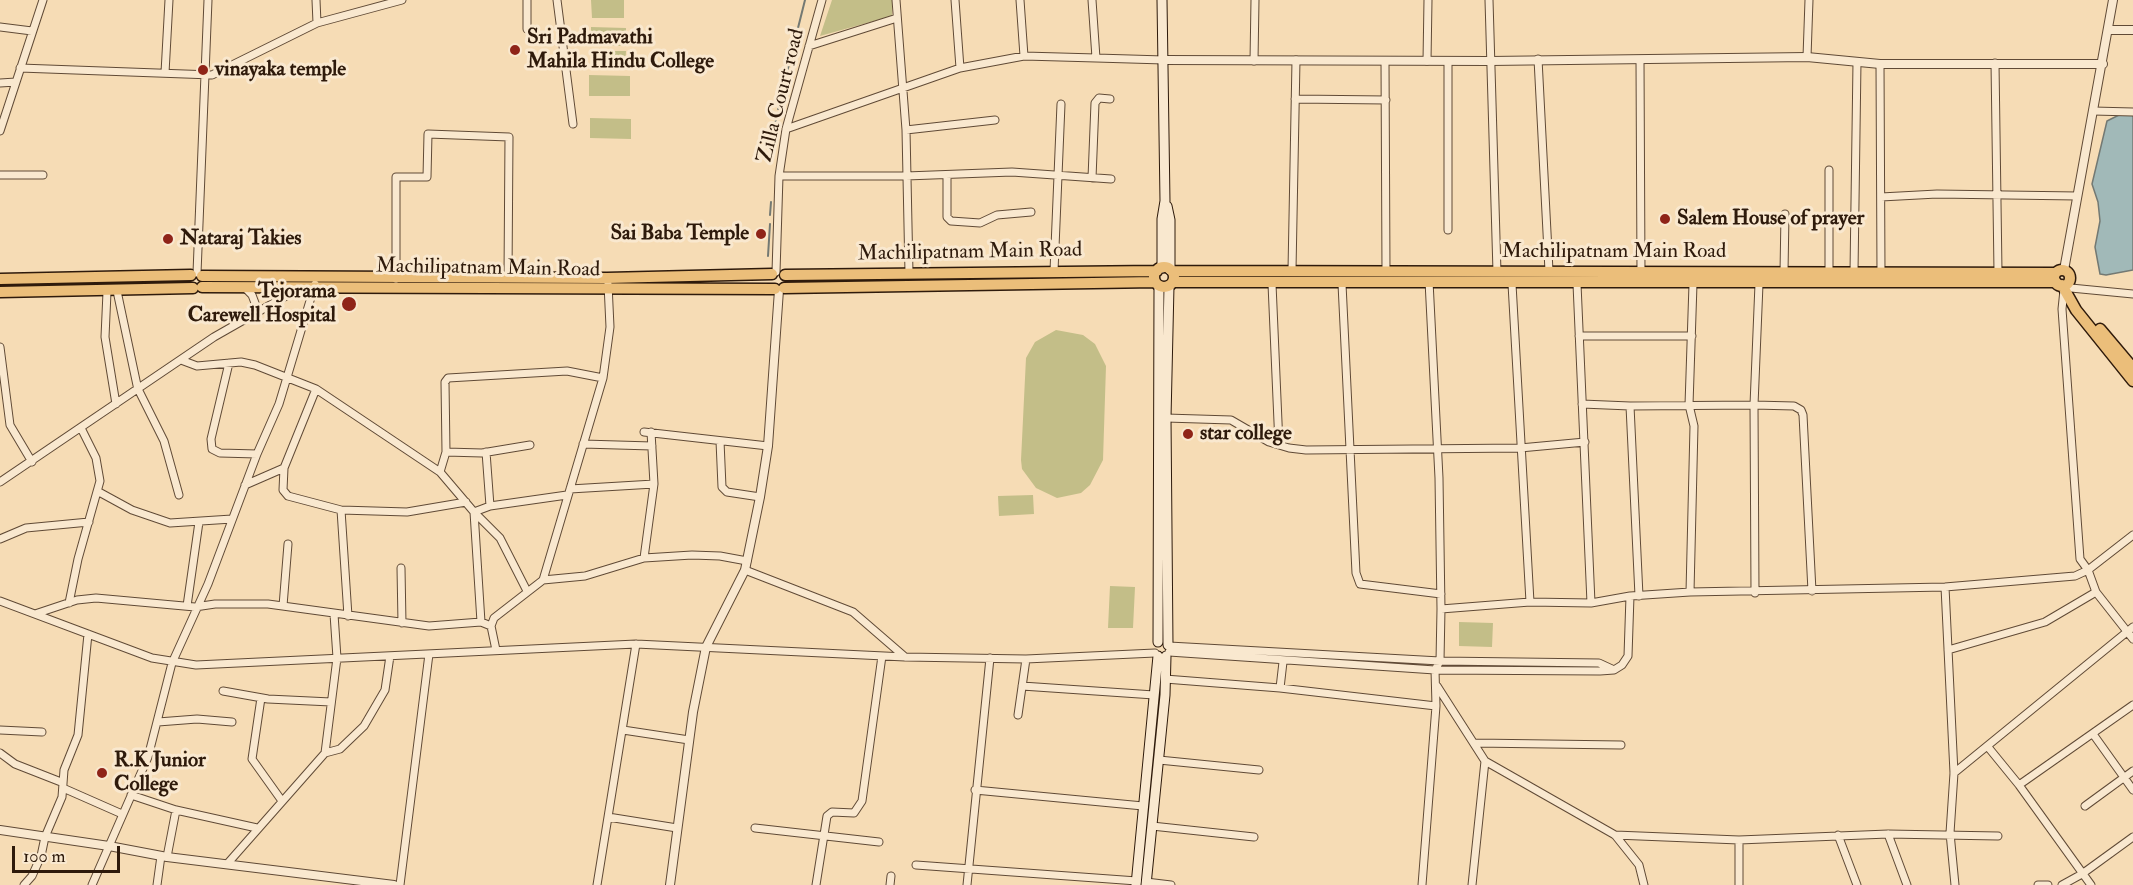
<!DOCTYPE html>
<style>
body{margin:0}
#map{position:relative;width:2133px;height:885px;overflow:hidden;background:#f6dcb5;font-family:"IM FELL Double Pica",serif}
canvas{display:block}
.scale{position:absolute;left:12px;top:846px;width:108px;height:27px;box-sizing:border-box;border:3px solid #2e1a0b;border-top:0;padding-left:8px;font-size:18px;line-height:21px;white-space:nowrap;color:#2e1a0b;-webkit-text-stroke:4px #f9e8cf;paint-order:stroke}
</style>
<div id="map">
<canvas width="2133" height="885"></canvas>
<div class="scale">100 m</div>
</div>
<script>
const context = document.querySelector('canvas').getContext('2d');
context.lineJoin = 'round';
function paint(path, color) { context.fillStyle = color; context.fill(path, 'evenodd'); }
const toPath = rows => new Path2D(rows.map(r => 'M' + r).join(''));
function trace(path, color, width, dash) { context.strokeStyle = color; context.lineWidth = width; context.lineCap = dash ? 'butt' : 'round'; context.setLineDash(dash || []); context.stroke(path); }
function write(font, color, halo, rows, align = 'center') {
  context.font = font + ' "IM FELL Double Pica",serif'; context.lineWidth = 6; context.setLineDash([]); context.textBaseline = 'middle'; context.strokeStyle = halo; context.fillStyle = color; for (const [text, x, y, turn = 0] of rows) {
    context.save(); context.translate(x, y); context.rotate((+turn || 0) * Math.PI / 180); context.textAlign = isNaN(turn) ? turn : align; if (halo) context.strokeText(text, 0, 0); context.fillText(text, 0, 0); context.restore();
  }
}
const green = toPath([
 [591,0,624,0,624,18,592,18],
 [832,0,892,0,892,16,820,36],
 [591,27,626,28,626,46,591,46],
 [591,51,626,51,625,69,591,69],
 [589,75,630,76,630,96,589,96],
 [590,118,631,119,631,139,590,138],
 [1056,330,1083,335,1095,344,1106,366,1103,460,1090,485,1081,493,1057,498,1036,488,1022,469,1021,460,1026,358,1035,342],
 [1033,495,1034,514,999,516,998,496],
 [1110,586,1135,587,1133,628,1108,628],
 [1459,622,1493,623,1492,647,1459,646]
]);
const water = toPath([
 [2119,115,2133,115,2133,270,2106,275,2100,274,2095,247,2100,221,2098,202,2092,184,2107,121,2119,115]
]);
const stream = toPath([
 [795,40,805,0],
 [778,109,792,52],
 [774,132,776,120],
 [771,158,771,156],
 [770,215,771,202],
 [768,256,770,224]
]);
const minor = toPath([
 [527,0,527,29],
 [557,0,573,124],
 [896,0,906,130,909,273],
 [955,0,960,68],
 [1020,0,1024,56],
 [1489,0,1497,272],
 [317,23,402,0],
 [0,27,32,31],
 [809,46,897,18],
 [1807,57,1809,0],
 [1096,58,1164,60],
 [1538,59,1549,271],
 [1640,60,1641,274],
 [1254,61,1255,0],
 [1385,61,1386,272],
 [1427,61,1428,0],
 [1995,63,1998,272],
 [1880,64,1881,273],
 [20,68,212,75,317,23,316,0],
 [165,73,169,0],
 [0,83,16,82],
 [1295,99,1386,100],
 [2093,111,2133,112],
 [786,129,960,68,1024,56,1096,58,1092,0],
 [906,130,995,120],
 [0,131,43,0],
 [0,175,43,175],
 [947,175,947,217,951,221,980,223,997,215,1031,212],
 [779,176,906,176,1012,172,1111,179],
 [1092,178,1095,103,1099,98,1110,99],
 [1881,197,1937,194,2077,196],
 [1448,230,1448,61],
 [1292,270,1296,60],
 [1054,271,1061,104],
 [776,272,779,176,786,129,822,0],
 [1784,272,1785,214],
 [1829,272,1829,170],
 [1854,272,1857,62],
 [197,273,208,0],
 [396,279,396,177,427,177,428,134,509,137,508,276],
 [1272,284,1279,445],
 [1342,284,1356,573,1360,584,1441,594],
 [1512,284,1530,602],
 [1577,284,1591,603,1630,596],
 [1759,284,1754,405,1794,406,1801,410,1803,415,1812,591],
 [244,287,252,295,255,303,254,314],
 [2071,288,2133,294],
 [117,291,138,390],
 [107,292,105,337,116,404],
 [1579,336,1692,336],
 [0,347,10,425,32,462],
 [181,360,197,366,241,362,255,365,316,389,440,472,474,512,481,622],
 [229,363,211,439,212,449,220,453,257,454],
 [138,389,164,441,179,495],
 [1582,404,1630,406,1754,405,1755,593],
 [1630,406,1639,596],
 [1166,418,1231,420,1269,442,1289,448,1306,450,1520,448,1585,442],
 [644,432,768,446],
 [720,441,722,487,727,492,760,497],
 [583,444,652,446],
 [446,452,482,453,530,445],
 [486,452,490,506],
 [284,468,316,389],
 [440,472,446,452,445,382,448,378,567,371,603,378],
 [0,482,214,337,300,288],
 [245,485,284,468,283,490,288,496,341,510,407,512,466,502],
 [570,489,654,484],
 [99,492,132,510,170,523,232,519],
 [341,510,348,616],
 [0,539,26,528,89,522],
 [644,558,654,484,651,432],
 [401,568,402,623],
 [745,570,853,612,905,657],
 [543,580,585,576,644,558,692,555,720,556,747,561],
 [1945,587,1954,773,1950,833,1955,885],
 [527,591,500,538,474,512,490,506,567,495],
 [1690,592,1694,426,1689,405,1693,284],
 [2096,592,2133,639],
 [0,601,152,658,196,665,636,644,905,657,1026,659,1155,653],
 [69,603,78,559,100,481,96,458,81,428],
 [187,606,199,522],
 [283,606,288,544],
 [1441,609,1530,602,1591,603],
 [35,614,77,600,96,598,195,607,215,604,268,604,429,626,481,622,491,626],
 [1169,646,1440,661,1599,663,1612,669],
 [496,650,491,626,494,618,543,580,603,378,610,327,608,284],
 [1948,650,2045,622,2096,592,2088,570,2133,535],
 [1169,652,1435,670,1600,671,1614,670,1622,665,1628,656,1630,596,1690,592,1945,587,2075,576,2088,570,2080,559,2062,309,2064,290],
 [1165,679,1280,688,1436,706],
 [1022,686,1154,695],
 [1437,686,1485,761,1615,835,1639,865,1644,885],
 [1280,688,1283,662],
 [223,691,268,699,331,702],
 [261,698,252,759,282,801],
 [1018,715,1026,659],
 [158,722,197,719,232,722],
 [0,730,42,732],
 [623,730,689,740],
 [2093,734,2133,790],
 [1475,743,1621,745],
 [1988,747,2019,785,2091,885],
 [0,753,15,764,61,782],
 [325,753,340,749,364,726,385,690,390,656],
 [1159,760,1259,770],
 [1954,773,2133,627],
 [2019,785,2133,705],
 [63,788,122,814],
 [975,790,1143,806],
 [131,795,176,810,257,828],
 [2085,806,2133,771],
 [608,817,677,828],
 [1152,826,1254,837],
 [755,828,879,842],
 [1888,834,1907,885],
 [1615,835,1739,840,1888,834,1998,836],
 [1838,835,1857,885],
 [1739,840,1739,885],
 [167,857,176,810],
 [228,863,325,753,337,658,334,614],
 [916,865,1137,881],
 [1146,882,1171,885],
 [24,885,32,876,41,856,45,837,62,797,64,770,78,735,88,634],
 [92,885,148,757,172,663,208,584,257,454,279,404,315,284],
 [157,885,161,856],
 [400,885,429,654],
 [597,885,636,644],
 [816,885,827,816,832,812,854,813,862,801,882,656],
 [890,885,891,876],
 [967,885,990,658],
 [1422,885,1436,706,1435,670,1440,661,1441,609,1439,478,1429,281],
 [1472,885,1485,761],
 [2038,885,2048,885],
 [2062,885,2082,874,2133,837]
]);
const tertiary = toPath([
 [2109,30,2133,30],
 [1164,60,1490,61,1807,57,1880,64,2103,64],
 [2064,270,2113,0],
 [0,830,109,846,167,857,394,885],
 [670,885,693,712,706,647,745,570,760,497,768,446,779,290]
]);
const secondary = toPath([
 [1167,206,1170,220,1170,270],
 [1162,268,1162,219,1165,201,1162,0],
 [1158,642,1159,286],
 [1168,645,1166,418,1169,286],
 [1136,885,1158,656],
 [1146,885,1165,695,1166,656]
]);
const primary = toPath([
 '1154 277a10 10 0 1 1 20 0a10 10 0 1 1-20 0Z',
 '2054 278a8 8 0 1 1 16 0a8 8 0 1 1-16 0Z',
 [1172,271,2055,273],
 [785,275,1157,271],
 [202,276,607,278,772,274],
 [0,279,191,275],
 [1173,282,2056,282],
 [2062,285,2076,310,2133,381],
 [202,287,775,289],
 [784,288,1155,282],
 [0,292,193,288],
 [2100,329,2133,368]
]);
const markers = [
 [515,50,6,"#8f2418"],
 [203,70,6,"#8f2418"],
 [1665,219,6,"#8f2418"],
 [761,234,6,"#8f2418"],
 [168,239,6,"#8f2418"],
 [349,304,8,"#8f2418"],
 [1188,434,6,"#8f2418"],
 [102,773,6,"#8f2418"]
];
const poiNames = [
 ["Sri Padmavathi",527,38],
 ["Mahila Hindu College",527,62],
 ["vinayaka temple",215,70],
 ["Salem House of prayer",1677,219],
 ["Sai Baba Temple",749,234,"right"],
 ["Nataraj Takies",180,239],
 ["Tejorama",336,292,"right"],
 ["Carewell Hospital",336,316,"right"],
 ["star college",1200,434],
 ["R.K Junior",114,761],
 ["College",114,785]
];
const streetNames = [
 ["Zilla Court road",782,96,-76],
 ["Machilipatnam Main Road",1614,252],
 ["Machilipatnam Main Road",970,253,-1],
 ["Machilipatnam Main Road",488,269,1]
];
paint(green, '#c3be88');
paint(water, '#a1b9b8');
trace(water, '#737973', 1.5);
trace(stream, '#737973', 2);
trace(minor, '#604a36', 9);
trace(tertiary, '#604a36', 10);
trace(secondary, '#2e1a0b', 11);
trace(primary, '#2e1a0b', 13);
trace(minor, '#f9e8cf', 7);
trace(tertiary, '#f9e8cf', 8);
trace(secondary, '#f9e8cf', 9);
trace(primary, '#ebbe7a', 10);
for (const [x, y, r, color] of markers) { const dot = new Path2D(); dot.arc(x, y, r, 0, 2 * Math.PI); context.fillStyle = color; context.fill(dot); trace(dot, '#f9e8cf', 2); }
write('bold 21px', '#2e1a0b', '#f9e8cf', poiNames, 'left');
write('21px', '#2e1a0b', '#f9e8cf', streetNames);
</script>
